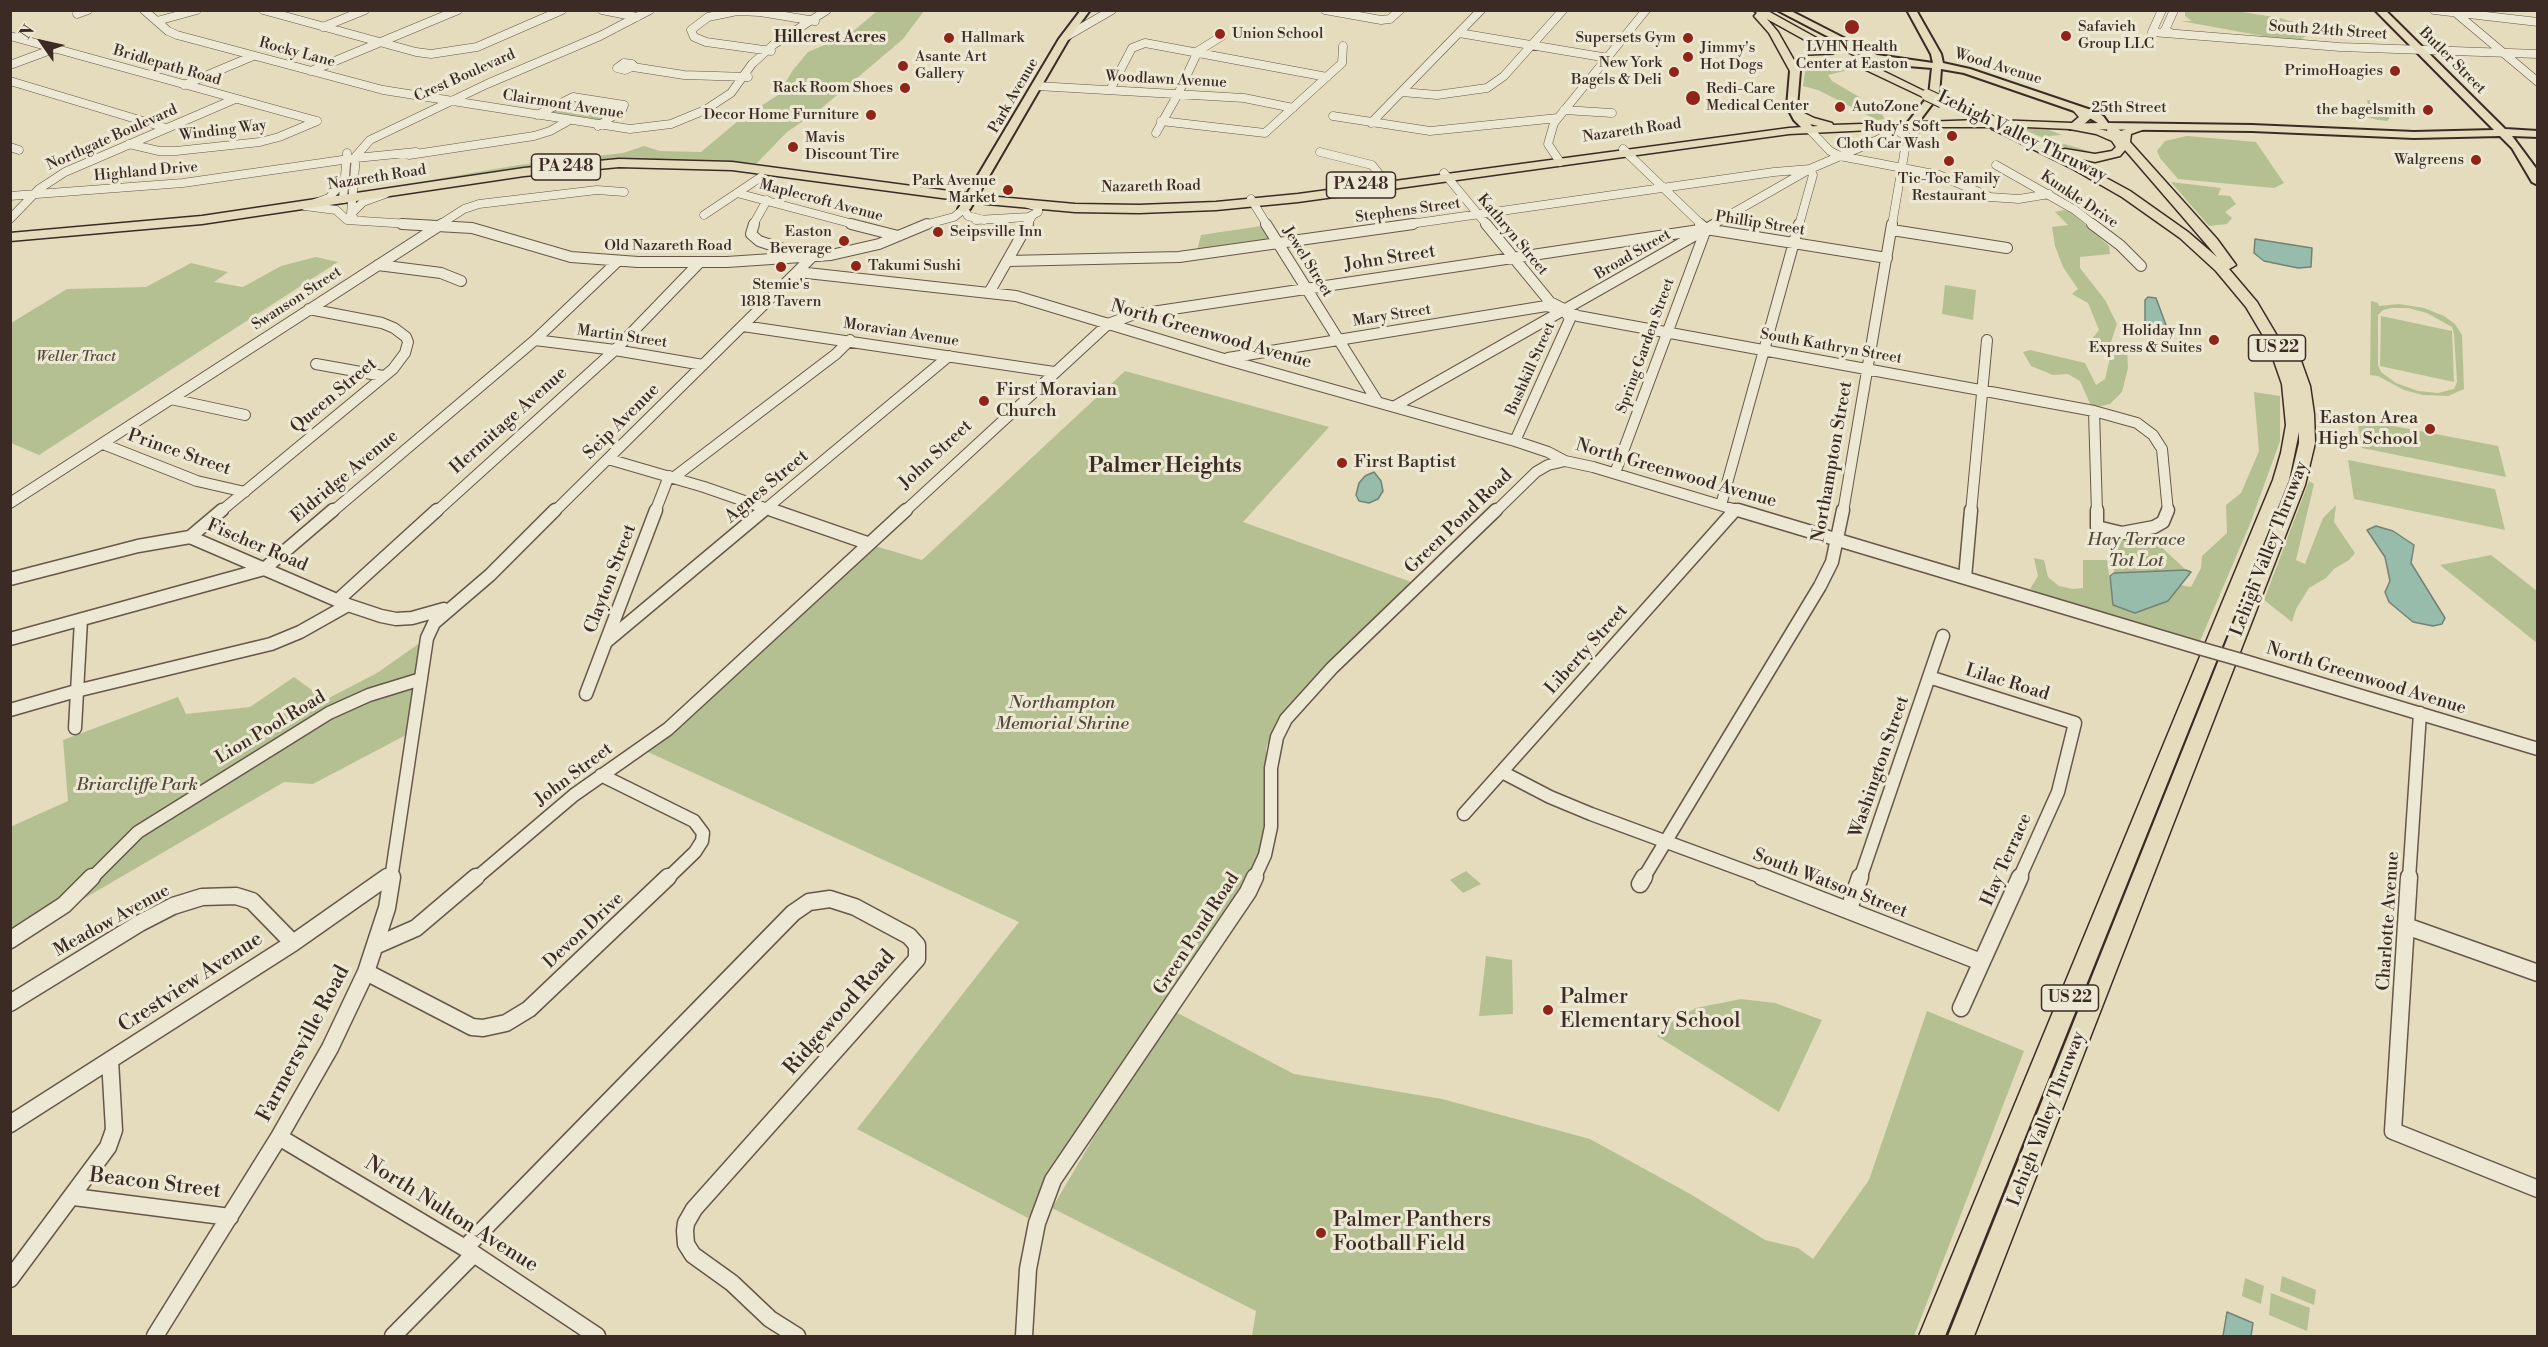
<!DOCTYPE html>
<style>
body{margin:0}
#map{position:relative;width:2548px;height:1347px;overflow:hidden;background:#e4dcbd;font-family:"Libre Bodoni",serif}
canvas{display:block}
.frame{position:absolute;inset:0;border:12px solid #3c2b24;pointer-events:none}
.north{position:absolute;left:12px;top:12px;width:60px;height:60px;-webkit-text-stroke:4px #ede8d4;paint-order:stroke;rotate:304deg;font-size:16px;font-weight:700;line-height:24px;text-align:center;color:#3c2b24}
.north::after{content:'';display:block;margin:auto;width:21px;height:27px;background:#3c2b24;clip-path:polygon(50% 0,100% 100%,50% 72%,0 100%)}
</style>
<div id="map">
<canvas width="2548" height="1347"></canvas>
<div class="frame"></div>
<div class="north">N</div>
</div>
<script>
const context = document.querySelector('canvas').getContext('2d');
context.lineJoin = 'round';
function paint(path, color) { context.fillStyle = color; context.fill(path, 'evenodd'); }
const toPath = rows => new Path2D(rows.map(r => 'M' + r).join(''));
function trace(path, color, width, dash) { context.strokeStyle = color; context.lineWidth = width; context.lineCap = dash ? 'butt' : 'round'; context.setLineDash(dash || []); context.stroke(path); }
function write(font, color, halo, rows, align = 'center') {
  context.font = font + ' "Libre Bodoni",serif'; context.lineWidth = 6; context.setLineDash([]); context.textBaseline = 'middle'; context.strokeStyle = halo; context.fillStyle = color; for (const [text, x, y, turn = 0] of rows) {
    context.save(); context.translate(x, y); context.rotate((+turn || 0) * Math.PI / 180); context.textAlign = isNaN(turn) ? turn : align; if (halo) context.strokeText(text, 0, 0); context.fillText(text, 0, 0); context.restore();
  }
}
const green = toPath([
 [877,11,924,11,903,39,817,112,787,132,757,163,674,160,580,161,520,167,402,185,519,165,623,153,644,146,660,151,701,152,738,121,778,95,793,70,808,52,850,34],
 [2185,11,2236,11,2280,18,2304,26,2310,34,2301,39,2279,39,2181,21,2192,21,2185,16],
 [1831,60,1841,62,1852,69,1828,75,1832,81,1861,98,1854,99,1880,112,1885,119,1877,120,1818,90,1803,86,1806,66,1818,61],
 [566,100,621,107,599,121,549,115,549,111],
 [2367,100,2377,101,2384,112,2389,114,2389,119,2387,121,2378,120,2350,113,2369,111],
 [2025,128,2049,130,2062,135,2049,136,2057,142,2089,151,2070,150,2023,129],
 [2187,136,2256,142,2284,183,2274,188,2178,179,2160,158,2157,151,2165,141],
 [2171,182,2221,188,2218,195,2230,196,2236,204,2225,212,2232,218,2227,224,2209,226],
 [2064,210,2073,213,2109,246,2110,254,2080,257,2080,268,2105,300,2117,324,2111,342,2127,351,2128,368,2122,392,2110,404,2092,408,2080,381,2068,374,2053,375,2031,366,2023,352,2030,350,2085,363,2096,385,2105,379,2110,358,2089,343,2099,330,2088,303,2072,294,2078,289,2063,267,2055,246,2052,227,2068,225,2055,212],
 [1268,225,1280,243,1196,255,1201,235],
 [316,257,338,262,39,455,11,443,11,323,67,289,146,287,191,263,228,272,214,282,243,287,281,266],
 [1945,285,1976,290,1973,320,1942,314],
 [2371,301,2378,303,2379,306,2399,304,2424,308,2444,316,2455,324,2462,335,2464,389,2448,396,2423,395,2404,390,2378,376,2370,375],
 [2392,308,2408,308,2427,313,2452,327,2454,334,2457,382,2454,389,2438,393,2418,391,2396,383,2381,372,2378,365,2378,315,2383,310],
 [2381,316,2452,331,2454,382,2380,366],
 [1125,371,1329,427,1243,522,1414,583,1279,717,1266,748,1267,833,1244,888,1028,1218,857,1129,1019,922,648,752,872,545,922,560],
 [2254,392,2280,396,2280,441,2250,524,2200,641,2043,595,2030,589,2038,576,2034,558,2044,560,2048,577,2059,586,2073,589,2083,588,2083,560,2107,560,2113,605,2167,601,2180,585,2191,587,2201,568,2202,556,2227,533,2226,505,2241,493,2259,451],
 [2357,419,2498,446,2506,477,2362,448],
 [2348,460,2495,489,2505,530,2354,499],
 [2309,481,2314,484,2296,560,2305,564,2323,518,2336,505,2334,522,2355,553,2349,560,2334,569,2326,578,2309,588,2296,609,2292,622,2264,600],
 [2144,531,2186,570,2114,573,2113,532],
 [2491,555,2537,591,2537,643,2440,565],
 [427,638,413,729,404,736,313,784,284,782,11,941,10,827,68,801,63,740,178,697,186,714,250,707,294,677,325,700,377,673],
 [1466,871,1481,884,1463,893,1450,880],
 [1486,956,1512,960,1513,1014,1479,1016],
 [1741,999,1775,1003,1822,1020,1779,1112,1657,1036,1668,1024,1696,1008],
 [1170,1009,1294,1074,1442,1099,1590,1139,1692,1195,1765,1240,1798,1248,1813,1259,1869,1180,1927,1011,2024,1051,1914,1336,1252,1336,1256,1311,1052,1208],
 [2282,1276,2316,1290,2314,1305,2280,1291],
 [2245,1278,2264,1286,2261,1304,2242,1296],
 [2271,1293,2310,1308,2307,1331,2269,1315]
]);
const water = toPath([
 [2255,239,2312,248,2311,267,2298,268,2264,261,2254,253,2255,239],
 [2148,297,2156,298,2170,336,2156,334,2145,328,2145,300,2148,297],
 [1374,472,1381,481,1383,491,1378,499,1369,503,1359,501,1356,495,1359,483,1365,476,1374,472],
 [2376,526,2393,531,2414,545,2411,563,2445,618,2442,624,2433,626,2413,622,2389,602,2385,592,2390,581,2385,557,2367,530,2376,526],
 [2186,570,2191,572,2168,601,2135,613,2113,605,2110,576,2114,573,2186,570],
 [2227,1312,2253,1323,2251,1336,2223,1336,2227,1312]
]);
const minorFar3 = toPath([
 [144,10,168,31,177,35,383,90,630,129,671,124,705,110,731,93,752,64,773,45,827,10],
 [263,10,416,52,431,54,477,47,562,10],
 [602,10,637,17],
 [1325,10,1381,20,1390,19,1400,10],
 [2162,10,2152,32,2340,47,2538,54],
 [2434,10,2538,22],
 [2456,13,2538,82],
 [77,14,88,10],
 [157,21,197,10],
 [323,27,365,10],
 [1459,33,1608,58],
 [2171,33,2165,30,2174,10],
 [10,36,317,121],
 [1067,36,1112,10],
 [771,51,706,42,694,37,691,30,708,17,737,11,760,12,815,21],
 [624,63,632,64,634,66,625,70,617,68,624,63],
 [10,65,56,48],
 [633,67,684,75,748,77],
 [311,71,458,10],
 [10,81,166,128],
 [184,85,253,56],
 [1037,86,1244,98,1293,108],
 [1110,90,1132,48,1145,43,1327,77],
 [1402,92,1437,95,1487,88,1504,76,1563,10],
 [1564,110,1612,113],
 [537,115,573,97,624,105,622,110,598,126],
 [1333,116,1430,131,1558,118],
 [1161,121,1265,133,1342,63,1343,46],
 [1371,123,1481,10],
 [1882,127,1898,131,1906,136],
 [1810,130,1830,151,1840,156,1939,175,1990,197,2019,199,2049,194],
 [1156,133,1178,94,1198,51,1222,36],
 [129,144,159,151,176,151,260,142,279,137,317,121],
 [10,147,19,150],
 [1623,149,1702,225],
 [1320,152,1372,165,1388,185],
 [409,155,534,136,550,131,568,121],
 [1560,162,1548,144,1554,123,1646,10],
 [1996,165,2075,210,2094,225],
 [1444,173,1487,225],
 [737,193,857,225],
 [10,196,183,183,356,158,416,152],
 [343,199,347,153],
 [1251,199,1267,225],
 [315,203,329,198,344,180],
 [305,206,336,210,347,220,425,225],
 [351,214,363,202,385,194],
 [704,215,761,177],
 [10,219,39,189,65,172,235,99],
 [355,220,351,214,356,156,370,140,487,84,600,36,650,10],
 [976,220,1029,217,1038,212,1038,207,1028,204],
 [439,225,464,209,479,204,597,190,624,192],
 [753,225,767,200],
 [924,225,954,217,964,209,968,216,984,220],
 [1027,225,1032,216],
 [1403,225,1774,172,1810,169,1813,175,1799,225],
 [1712,225,1810,169,1889,135],
 [1892,225,1905,149,1920,124]
]);
const minorFar2 = toPath([
 [402,224,472,228,571,257,638,262,727,262,831,255,879,244,927,224],
 [754,224,751,234,759,241,783,249,785,258],
 [851,224,898,236],
 [1266,224,1377,401],
 [1486,224,1550,302,1578,316,2094,411],
 [1700,224,1706,229,1887,258],
 [2092,224,2120,245,2141,266],
 [1892,230,2007,248],
 [1008,261,1179,257,1413,224],
 [378,265,441,273,461,281],
 [798,272,1016,296,1224,359,1515,441,1548,452,1565,461,1593,467,1743,512],
 [990,291,1028,224],
 [743,326,1054,372],
 [535,340,615,350,703,365],
 [1228,358,1546,306,1557,308],
 [316,364,383,376],
 [171,399,245,415],
 [1395,406,1715,224],
 [2094,411,2137,423,2153,435,2162,449,2168,512],
 [2094,411,2097,512],
 [1515,441,1570,319,1564,310],
 [103,444,197,481,245,492],
 [608,459,704,487,776,512],
 [1615,473,1706,229],
 [673,478,836,354,850,340],
 [10,503,442,224],
 [1721,505,1799,224],
 [220,512,393,369,405,353,408,342,406,337,394,328,382,323,309,309],
 [332,512,535,340,618,261],
 [436,512,615,350,699,263],
 [554,512,813,256],
 [655,512,669,476],
 [762,512,949,356],
 [904,512,1108,324,1132,315,1706,229],
 [1495,512,1536,472,1548,465,1565,461],
 [1733,512,1736,509],
 [1843,512,1892,224],
 [1971,512,1987,340]
]);
const minorFar1 = toPath([
 [772,510,867,543],
 [1738,510,2199,648],
 [2097,510,2097,527,2122,533,2154,527,2163,522,2168,510],
 [190,537,222,510],
 [1965,578,1971,510],
 [10,579,138,546,190,537,348,605,381,616,396,619,412,618,444,609],
 [338,600,437,510],
 [10,639,264,569,333,510],
 [606,642,764,510],
 [2241,660,2538,749],
 [1929,677,2075,723,2058,792,2019,879],
 [586,694,656,510],
 [10,710,76,691,271,644,300,632,348,605],
 [75,728,81,620],
 [1502,772,1550,797,1591,814,1767,879],
 [601,775,694,821,703,833,702,841,695,852,667,879],
 [1464,814,1735,510],
 [91,879,138,832,329,713,369,695,421,679],
 [385,879,392,874],
 [391,879,427,638,434,623,490,575,555,510],
 [475,879,574,795,668,729,906,510],
 [1254,879,1265,855,1271,827,1271,768,1277,737,1286,719,1332,668,1496,510],
 [1643,879,1820,586,1832,562,1843,510],
 [1860,879,1943,636],
 [2409,879,2420,713]
]);
const minor = toPath([
 [1762,877,1981,962],
 [2409,877,2393,1131,2538,1189],
 [1640,884,1644,877],
 [1849,909,1860,877],
 [2406,926,2538,973],
 [10,940,64,905,92,877],
 [375,946,416,928,476,877],
 [366,972,472,1027,483,1028,506,1023,529,1009,668,877],
 [10,1003,140,923,173,906,202,897,236,896,252,901,293,943],
 [1961,1008,2020,877],
 [10,1124,293,943,387,877],
 [279,1137,465,1248,597,1336],
 [74,1197,230,1217],
 [465,1248,793,913,809,902,830,899,855,907,909,936,917,945,917,959,694,1209,686,1223,685,1231,686,1244,693,1255,732,1283,770,1319,797,1336],
 [10,1279,108,1147,114,1130,110,1060],
 [155,1336,279,1137,330,1048,366,972,387,908,392,877],
 [393,1336,474,1254],
 [1024,1336,1028,1269,1037,1223,1053,1180,1248,892,1255,877]
]);
const major = toPath([
 [1081,10,1090,10,1068,40,970,209,964,212,960,211,958,209,1059,39,1081,10],
 [1777,10,1789,10,1877,55,1933,63,1931,54,1907,10,1916,10,1941,54,1943,63,1970,69,2091,110,2103,116,2108,123,2252,125,2414,132,2494,130,2375,10,2385,10,2505,129,2538,131,2538,137,2512,136,2538,171,2538,185,2532,182,2512,148,2500,136,2414,138,2252,131,2070,129,2065,126,2066,124,2098,123,2083,114,1964,73,1941,69,1939,95,1914,128,1910,129,1905,126,1929,95,1932,68,1896,65,1871,59,1777,10],
 [1795,68,1800,71,1797,107,1815,130,1814,132,1806,132,1794,120,1787,107,1790,71,1795,68]
]);
const highway = toPath([
 [1753,10,1766,10,1822,41,1932,95,1927,98,1923,97,1845,60,1841,62,1825,60,1810,62,1804,65,1799,73,1791,73,1769,33,1754,16,1757,13,1753,10],
 [1767,19,1814,45,1835,55,1808,56,1795,62,1778,32,1767,19],
 [1944,96,1994,120,2072,123,2079,117,2072,109,2078,106,2092,117,2083,125,2107,131,2108,126,2112,125,2121,131,2137,125,2145,125,2145,129,2131,134,2130,142,2217,239,2236,265,2229,269,2257,302,2283,346,2289,343,2296,347,2310,386,2314,414,2315,443,2305,485,1974,1336,1948,1336,2289,485,2299,443,2299,432,2289,480,1945,1336,1919,1336,2273,480,2281,453,2286,425,2282,384,2268,344,2246,307,2216,271,2180,238,2122,197,2073,169,1992,129,1991,127,1933,127,1789,134,1298,202,1216,210,1139,213,1075,212,987,204,732,170,619,167,524,176,202,224,10,241,10,233,202,216,524,168,619,159,732,162,987,196,1075,204,1139,205,1216,202,1298,194,1789,128,1818,126,1806,123,1796,116,1794,114,1800,111,1814,118,1832,123,1833,125,1980,120,1940,101,1940,97,1944,96],
 [2004,126,2070,129,2096,134,2112,141,2116,147,2112,151,2095,154,2065,149,2061,150,2060,153,2004,126],
 [2125,150,2207,245,2217,257,2188,232,2130,191,2064,155,2095,162,2120,156,2125,150]
]);
const minorBridge = toPath([
 [2199,648,2241,660]
]);
const highwayBridge = toPath([
 [1927,95,1942,102],
 [1989,120,2004,127]
]);
const markers = [
 [1852,27,8,"#8f2418"],
 [1220,34,6,"#8f2418"],
 [2066,36,6,"#8f2418"],
 [949,38,6,"#8f2418"],
 [1688,38,6,"#8f2418"],
 [1688,57,6,"#8f2418"],
 [903,66,6,"#8f2418"],
 [2395,71,6,"#8f2418"],
 [1674,72,6,"#8f2418"],
 [905,88,6,"#8f2418"],
 [1693,98,8,"#8f2418"],
 [1840,107,6,"#8f2418"],
 [2428,110,6,"#8f2418"],
 [871,115,6,"#8f2418"],
 [1952,136,6,"#8f2418"],
 [793,147,6,"#8f2418"],
 [2476,160,6,"#8f2418"],
 [1949,161,6,"#8f2418"],
 [1008,190,6,"#8f2418"],
 [938,232,6,"#8f2418"],
 [844,241,6,"#8f2418"],
 [856,266,6,"#8f2418"],
 [781,267,6,"#8f2418"],
 [2214,340,6,"#8f2418"],
 [984,401,6,"#8f2418"],
 [2430,429,6,"#8f2418"],
 [1342,463,6,"#8f2418"],
 [1548,1010,6,"#8f2418"],
 [1321,1233,6,"#8f2418"]
];
const farPoinames = [
 ["Safavieh",2078,27,"left"],
 ["Group LLC",2078,44,"left"],
 ["Union School",1232,34,"left"],
 ["Hallmark",961,38,"left"],
 ["Supersets Gym",1676,38],
 ["LVHN Health",1852,47,"center"],
 ["Center at Easton",1852,64,"center"],
 ["Jimmy's",1700,48,"left"],
 ["Hot Dogs",1700,65,"left"],
 ["Asante Art",915,57,"left"],
 ["Gallery",915,74,"left"],
 ["New York",1662,63],
 ["Bagels & Deli",1662,80],
 ["PrimoHoagies",2383,71],
 ["Rack Room Shoes",893,88],
 ["Redi-Care",1706,89,"left"],
 ["Medical Center",1706,106,"left"],
 ["AutoZone",1852,107,"left"],
 ["the bagelsmith",2416,110],
 ["Decor Home Furniture",859,115],
 ["Rudy's Soft",1940,127],
 ["Cloth Car Wash",1940,144],
 ["Mavis",805,138,"left"],
 ["Discount Tire",805,155,"left"],
 ["Walgreens",2464,160],
 ["Tic-Toc Family",1949,179,"center"],
 ["Restaurant",1949,196,"center"],
 ["Park Avenue",996,181],
 ["Market",996,198],
 ["Easton",832,232],
 ["Beverage",832,249],
 ["Seipsville Inn",950,232,"left"],
 ["Takumi Sushi",868,266,"left"],
 ["Stemie's",781,285,"center"],
 ["1818 Tavern",781,302,"center"],
 ["Holiday Inn",2202,331],
 ["Express & Suites",2202,348]
];
const farStreetnames = [
 ["South 24th Street",2328,31,4],
 ["Rocky Lane",297,53,15],
 ["Butler Street",2452,61,45],
 ["Bridlepath Road",167,66,16],
 ["Wood Avenue",1998,67,17],
 ["Crest Boulevard",465,76,-24],
 ["Woodlawn Avenue",1166,80,3],
 ["Park Avenue",1014,96,-60],
 ["Clairmont Avenue",563,105,9],
 ["25th Street",2129,108],
 ["Winding Way",223,131,-7],
 ["Nazareth Road",1632,131,-8],
 ["Northgate Boulevard",112,138,-24],
 ["Highland Drive",146,172,-5],
 ["Nazareth Road",377,178,-9],
 ["Nazareth Road",1151,187,-1],
 ["Kunkle Drive",2079,200,34],
 ["Maplecroft Avenue",821,201,15],
 ["Stephens Street",1408,211,-8],
 ["Phillip Street",1760,224,9],
 ["Kathryn Street",1512,235,50],
 ["Old Nazareth Road",668,246],
 ["Broad Street",1633,255,-30],
 ["Jewel Street",1307,262,58],
 ["Swanson Street",297,299,-33],
 ["Mary Street",1392,316,-9],
 ["Moravian Avenue",901,333,9],
 ["Martin Street",622,337,8],
 ["Spring Garden Street",1646,346,-70],
 ["South Kathryn Street",1831,347,10],
 ["Bushkill Street",1531,369,-66]
];
const farParknames = [
 ["Weller Tract",76,357]
];
const farNeighbourhoodnames = [
 ["Hillcrest Acres",830,38]
];
const shields = [
 [566,167,69],
 [1361,185,69],
 [2277,348,57],
 [2070,998,57]
];
const shieldNames = [
 ["PA 248",566,167],
 ["PA 248",1361,185],
 ["US 22",2277,348],
 ["US 22",2070,998]
];
const streetNames = [
 ["Lehigh Valley Thruway",2022,137,26],
 ["John Street",1390,259,-9],
 ["North Greenwood Avenue",1211,335,16],
 ["Queen Street",334,396,-40],
 ["Hermitage Avenue",509,421,-42],
 ["Seip Avenue",622,422,-45],
 ["Prince Street",179,453,19],
 ["John Street",936,455,-43],
 ["Northampton Street",1833,462,-80],
 ["North Greenwood Avenue",1676,474,16],
 ["Eldridge Avenue",345,477,-40],
 ["Agnes Street",767,487,-40],
 ["Green Pond Road",1459,522,-44],
 ["Fischer Road",257,546,23],
 ["Lehigh Valley Thruway",2270,549,-69],
 ["Clayton Street",611,579,-69],
 ["Liberty Street",1587,650,-48],
 ["North Greenwood Avenue",2366,679,17],
 ["Lilac Road",2007,683,17],
 ["Lion Pool Road",271,728,-31],
 ["Washington Street",1880,767,-71],
 ["John Street",574,775,-37],
 ["Hay Terrace",2007,860,-66],
 ["South Watson Street",1830,884,21],
 ["Meadow Avenue",112,921,-29],
 ["Charlotte Avenue",2389,921,-86],
 ["Devon Drive",584,931,-43],
 ["Green Pond Road",1197,934,-57],
 ["Lehigh Valley Thruway",2047,1119,-69]
];
const poiNames = [
 ["First Moravian",996,391],
 ["Church",996,412],
 ["Easton Area",2418,419,"right"],
 ["High School",2418,440,"right"],
 ["First Baptist",1354,463]
];
const parkNames = [
 ["Hay Terrace",2136,541],
 ["Tot Lot",2136,562],
 ["Northampton",1062,704],
 ["Memorial Shrine",1062,725],
 ["Briarcliffe Park",137,786]
];
const quarterNames = [
 ["Palmer Heights",1165,467]
];
const nearStreetnames = [
 ["Crestview Avenue",191,983,-33],
 ["Ridgewood Road",840,1013,-49],
 ["Farmersville Road",304,1044,-62],
 ["Beacon Street",155,1184,7],
 ["North Nulton Avenue",451,1215,32]
];
const nearPoinames = [
 ["Palmer",1560,998],
 ["Elementary School",1560,1022],
 ["Palmer Panthers",1333,1221],
 ["Football Field",1333,1245]
];
paint(green, '#b4c091');
paint(water, '#97bcab');
trace(water, '#738275', 1.5);
trace(minorFar3, '#66574a', 9);
trace(minorFar2, '#66574a', 12);
trace(minorFar1, '#66574a', 15);
trace(minor, '#66574a', 19);
trace(major, '#3c2b24', 4);
trace(highway, '#3c2b24', 3);
trace(minorFar3, '#ede8d4', 8);
trace(minorFar2, '#ede8d4', 10);
trace(minorFar1, '#ede8d4', 12);
trace(minor, '#ede8d4', 16);
paint(major, '#e4dcbd');
paint(highway, '#e4dcbd');
trace(minorBridge, '#66574a', 15, []);
trace(highwayBridge, '#3c2b24', 13, []);
trace(minorBridge, '#ede8d4', 12);
trace(highwayBridge, '#e4dcbd', 11);
for (const [x, y, r, color] of markers) { const dot = new Path2D(); dot.arc(x, y, r, 0, 2 * Math.PI); context.fillStyle = color; context.fill(dot); trace(dot, '#ede8d4', 2); }
write('15px', '#3c2b24', '#ede8d4', farPoinames, 'right');
write('15px', '#3c2b24', '#ede8d4', farStreetnames);
write('italic 15px', '#54493a', '#ede8d4', farParknames);
write('bold 16px', '#3c2b24', '#ede8d4', farNeighbourhoodnames);
for (const [x, y, w] of shields) { const box = new Path2D(); box.roundRect(x - w / 2, y - 13, w, 26, 4.5); context.fillStyle = '#ede8d4'; context.fill(box); trace(box, '#3c2b24', 1.5); }
write('bold 16px', '#3c2b24', null, shieldNames);
write('18px', '#3c2b24', '#ede8d4', streetNames);
write('18px', '#3c2b24', '#ede8d4', poiNames, 'left');
write('italic 18px', '#54493a', '#ede8d4', parkNames);
write('bold 21px', '#3c2b24', '#ede8d4', quarterNames);
write('21px', '#3c2b24', '#ede8d4', nearStreetnames);
write('21px', '#3c2b24', '#ede8d4', nearPoinames, 'left');
</script>
